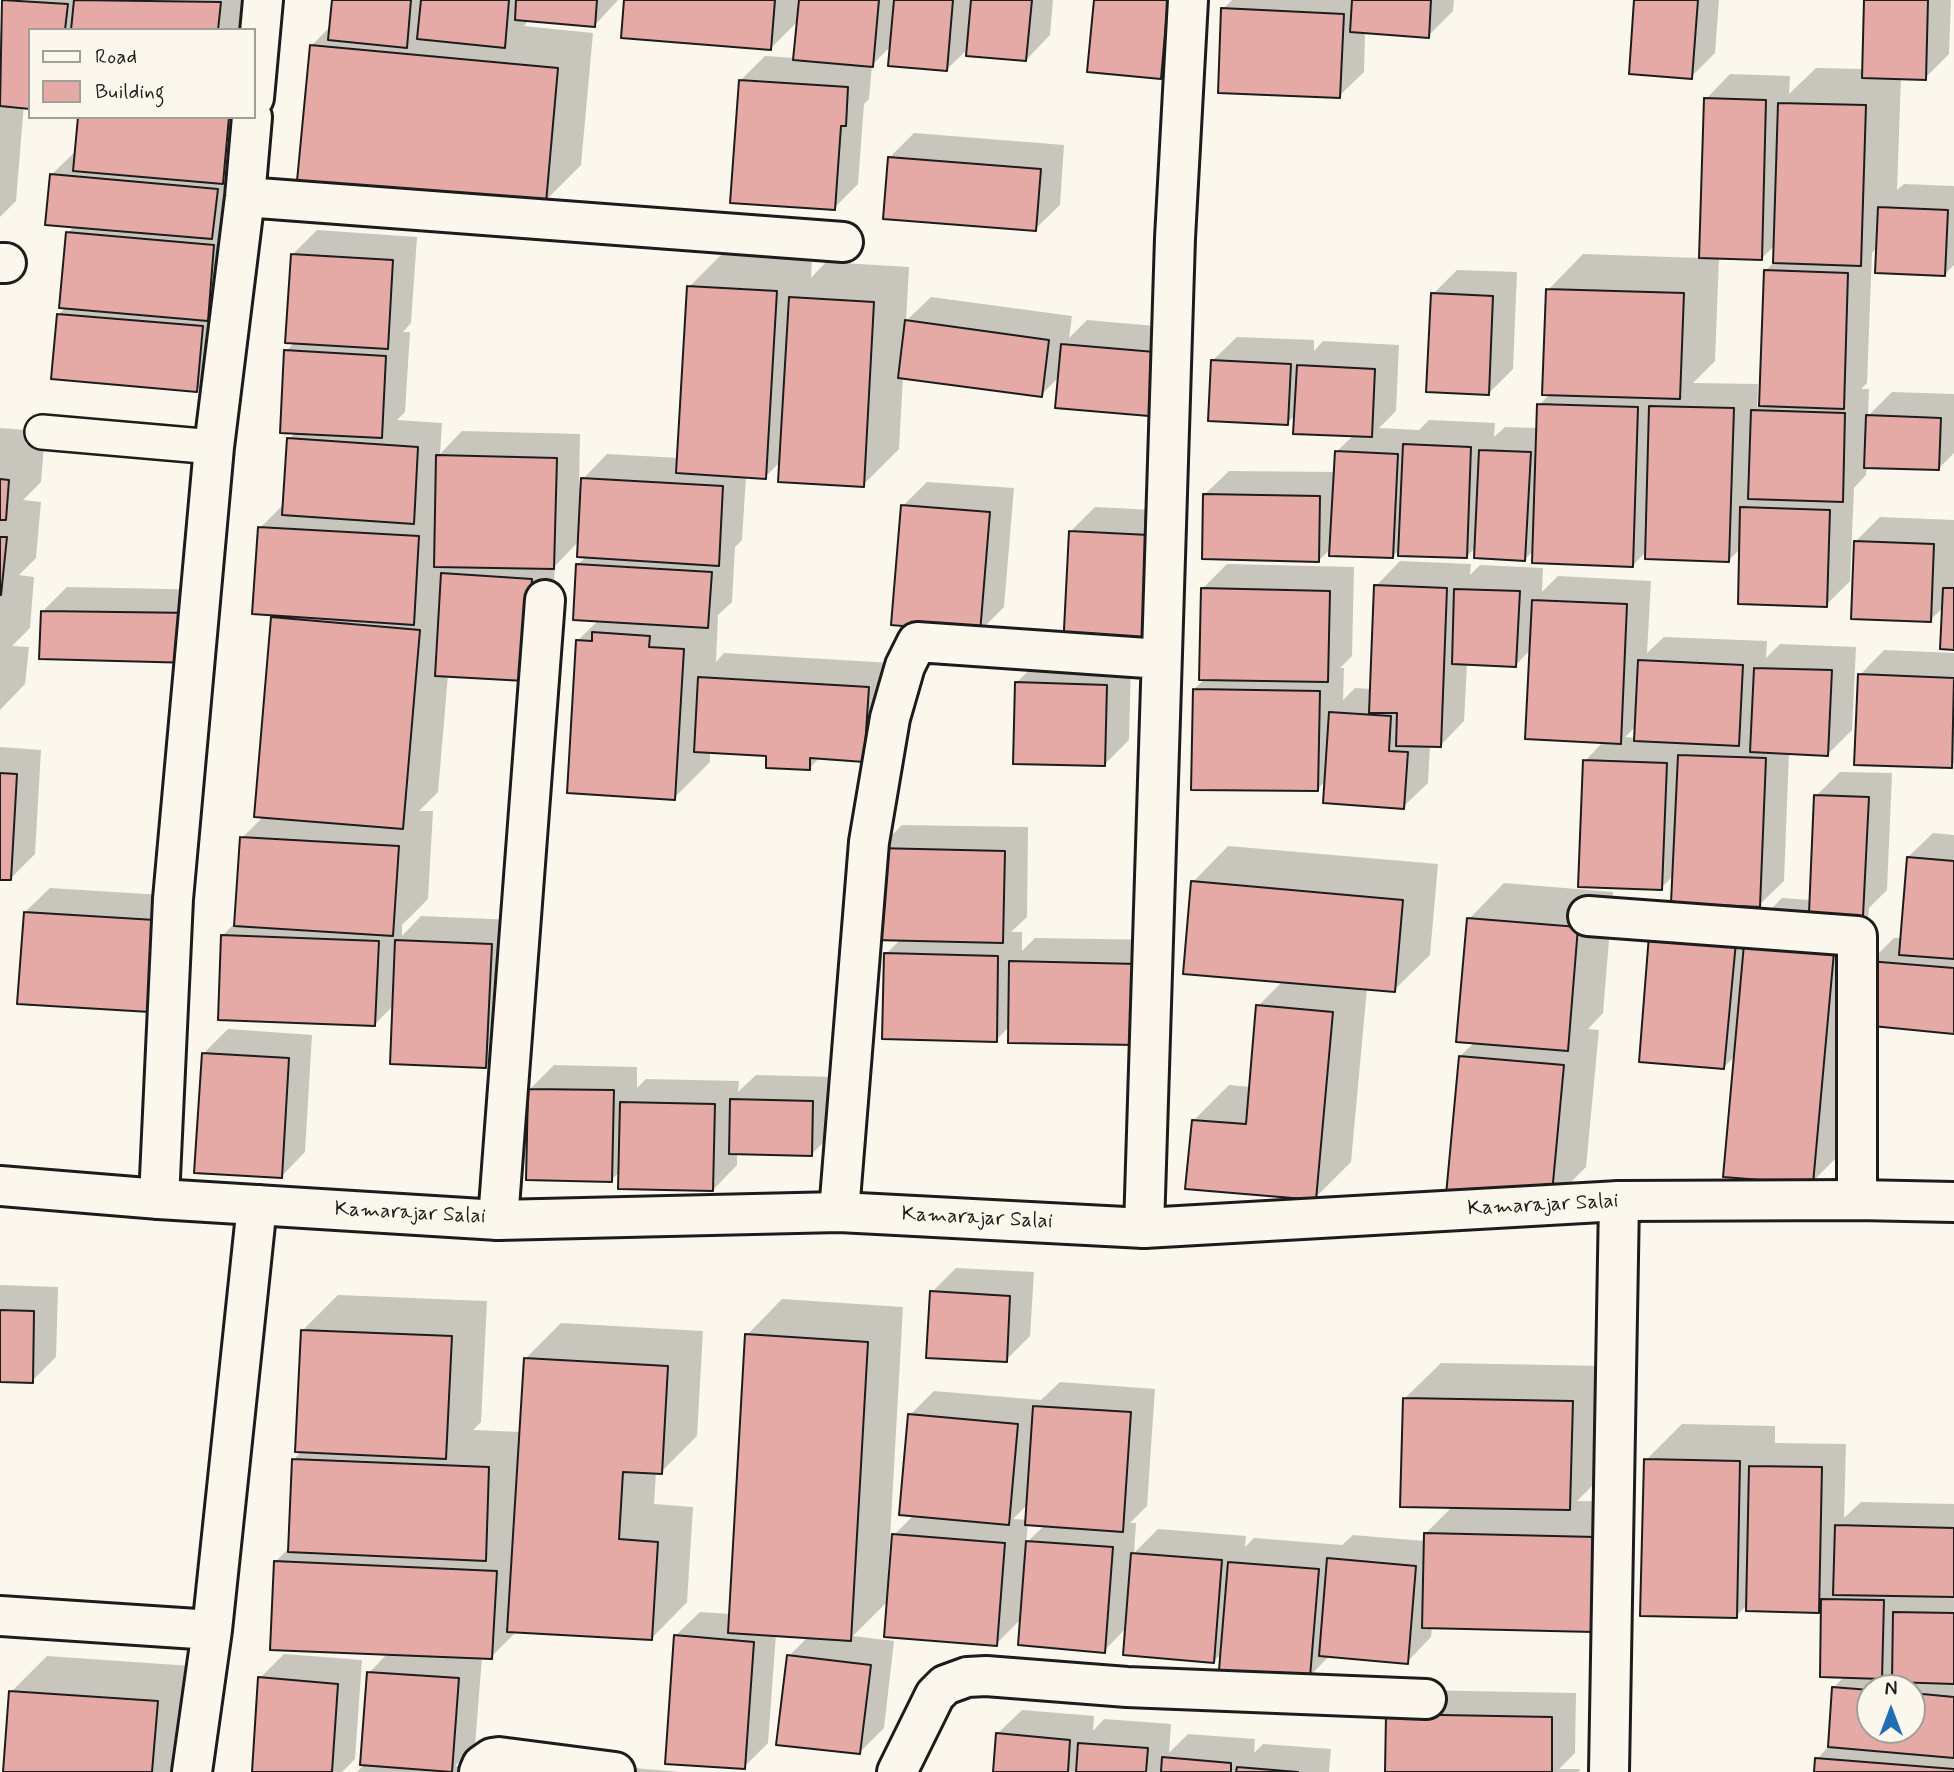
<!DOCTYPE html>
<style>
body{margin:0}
#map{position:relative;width:1954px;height:1772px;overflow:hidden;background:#fbf7ec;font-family:Mynerve,sans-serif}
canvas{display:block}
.legend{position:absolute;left:28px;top:28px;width:228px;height:91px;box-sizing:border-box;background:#fbf7ec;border:2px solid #a29f99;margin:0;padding:9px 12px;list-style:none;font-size:21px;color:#1c1c1c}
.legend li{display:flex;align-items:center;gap:14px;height:35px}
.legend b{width:35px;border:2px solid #a29f99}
.north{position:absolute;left:1856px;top:1674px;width:70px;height:70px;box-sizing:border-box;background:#fbf7ec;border:2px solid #a29f99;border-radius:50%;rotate:0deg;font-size:19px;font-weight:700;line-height:28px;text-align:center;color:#1c1c1c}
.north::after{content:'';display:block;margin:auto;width:24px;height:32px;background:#1f6fb2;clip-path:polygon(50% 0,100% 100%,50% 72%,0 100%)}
</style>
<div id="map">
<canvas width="1954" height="1772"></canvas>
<ul class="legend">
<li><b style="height:9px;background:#fbf7ec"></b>Road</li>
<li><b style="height:19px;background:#e5aaa6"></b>Building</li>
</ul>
<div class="north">N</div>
</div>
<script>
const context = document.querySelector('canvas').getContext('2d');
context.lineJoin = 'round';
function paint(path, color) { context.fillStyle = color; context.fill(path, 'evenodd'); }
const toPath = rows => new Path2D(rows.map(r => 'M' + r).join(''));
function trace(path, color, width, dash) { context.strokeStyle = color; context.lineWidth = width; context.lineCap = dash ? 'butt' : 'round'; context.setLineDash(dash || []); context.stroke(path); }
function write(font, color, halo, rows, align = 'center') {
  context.font = font + ' Mynerve,sans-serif'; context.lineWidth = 5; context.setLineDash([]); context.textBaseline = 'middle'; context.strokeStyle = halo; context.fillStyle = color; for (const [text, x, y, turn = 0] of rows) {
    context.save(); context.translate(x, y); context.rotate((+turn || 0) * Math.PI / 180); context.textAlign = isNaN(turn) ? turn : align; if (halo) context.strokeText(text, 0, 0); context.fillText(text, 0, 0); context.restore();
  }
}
const shadow = toPath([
 [4,0,242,0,239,30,30,30,16,201,0,217,0,39],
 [334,0,618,0,594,26,529,20,524,26,593,33,581,165,545,201,311,46,332,25],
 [626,0,1053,0,1050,35,1026,60,969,48,946,70,891,46,872,65,869,99,864,104,858,184,834,208,741,80,765,56,795,58,799,20,770,49],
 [1096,0,1190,0,1185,53,1161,77],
 [1232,0,1454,0,1453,11,1428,36,1365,31,1364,72,1339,96,1223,9],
 [1636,0,1719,0,1715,53,1691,77],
 [1866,0,1951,0,1949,54,1925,78,1901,77,1897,190,1904,184,1954,186,1954,265,1945,274,1878,246,1872,253,1867,383,1861,389,1869,389,1868,416,1892,392,1954,394,1954,453,1938,469,1867,466,1866,475,1854,488,1850,581,1826,605,1741,548,1729,560,1647,551,1633,565,1534,550,1525,559,1476,547,1466,557,1400,549,1392,557,1332,548,1319,560,1204,495,1229,471,1335,472,1336,452,1354,435,1296,414,1287,423,1212,361,1237,337,1314,340,1314,351,1323,341,1399,345,1396,411,1379,428,1419,430,1429,420,1495,423,1494,437,1505,427,1538,428,1539,405,1550,394,1548,290,1583,254,1701,258,1706,99,1730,74,1790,76,1789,94,1816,68,1864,69],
 [1775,245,1774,262,1765,271,1761,402,1757,407,1758,384,1693,383,1715,361,1719,257,1761,259],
 [80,117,251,117,221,365,197,390,59,314,66,307,68,233,75,225,51,175,77,150],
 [914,133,1064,145,1060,205,1035,229,889,158],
 [317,230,417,237,411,323,403,332,410,332,405,412,397,420,442,423,440,454,462,431,580,434,579,487,582,487,583,479,607,454,679,458,689,287,725,251,812,256,811,278,826,262,909,267,906,321,931,297,1072,316,1069,338,1087,320,1178,328,1173,390,1149,415,1060,376,1041,395,903,377,899,449,863,485,781,461,765,477,746,476,742,540,735,547,732,602,718,615,716,662,724,653,892,663,864,760,820,757,809,769,768,754,710,751,710,762,674,798,577,641,599,620,577,565,587,556,579,541,555,566,549,655,448,675,438,792,419,811,433,811,428,899,402,925,402,936,421,916,516,920,509,1042,485,1067,394,1005,375,1024,223,935,236,922,242,838,264,816,273,618,276,614,260,528,284,504,289,439,296,432,286,351,295,342,292,255],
 [1457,270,1517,272,1513,369,1489,393,1433,294],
 [0,428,27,430,26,444,44,445,41,482,23,500,41,502,36,558,19,575,34,577,30,628,12,646,29,647,25,684,0,710],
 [927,482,1014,488,1004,607,980,631,903,506],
 [1095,507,1173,511,1065,648,1070,532],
 [1880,517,1954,520,1954,648,1944,607,1930,620,1855,542],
 [1400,561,1471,564,1470,575,1480,565,1543,568,1542,592,1558,576,1651,581,1647,653,1664,637,1767,641,1766,658,1780,644,1856,647,1852,730,1828,754,1789,752,1784,881,1759,905,1674,875,1661,888,1585,761,1604,741,1531,649,1516,665,1467,663,1464,721,1440,746,1430,745,1428,783,1403,807,1326,780,1317,790,1194,689,1206,678,1202,589,1227,564,1354,567,1352,656,1340,668,1344,668,1343,700,1355,688,1372,689,1376,586],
 [1637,725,1636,738,1625,737],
 [67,587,219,590,218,637,194,661,42,612],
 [1884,650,1954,653,1954,763,1951,766,1860,675],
 [1041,659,1131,661,1129,740,1105,764,1016,683],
 [0,747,41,750,35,854,10,879,0,878],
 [1840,772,1892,773,1887,890,1869,908,1848,1146,1812,1182,1736,1055,1723,1068,1651,935,1762,918,1782,898,1811,900,1816,796],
 [902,825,1028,827,1027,917,1011,932,1022,932,1022,951,1035,938,1162,940,1161,1019,1010,1026,996,1040,886,954,901,939,878,849],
 [1933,833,1954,835,1954,1032,1870,962,1894,938,1902,938,1908,857],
 [1228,846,1438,864,1430,955,1394,990,1367,988,1351,1162,1315,1198,1193,1121,1229,1085,1251,1087,1258,1006,1283,981,1193,882],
 [1504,883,1613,892,1603,1013,1588,1029,1599,1030,1586,1167,1551,1202,1460,1056,1475,1042,1469,919],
 [50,888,178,896,173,986,25,912],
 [228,1029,312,1035,305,1152,281,1177,203,1054],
 [554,1065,637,1067,637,1088,646,1079,739,1081,738,1092,756,1075,837,1077,836,1129,812,1154,737,1152,737,1165,713,1190,620,1171,611,1180,530,1089],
 [956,1268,1034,1272,1030,1336,1006,1360,932,1292],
 [0,1285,58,1287,56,1357,32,1381,0,1380],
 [338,1295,487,1301,481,1422,473,1430,521,1432,525,1359,561,1323,703,1331,697,1436,661,1472,656,1472,654,1504,693,1507,687,1602,652,1638,518,1630,491,1657,482,1657,475,1746,455,1766,481,1767,481,1772,357,1772,365,1764,369,1673,388,1653,275,1562,290,1547,293,1460,303,1450,302,1331],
 [782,1299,903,1307,888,1574,891,1574,894,1535,914,1515,910,1415,934,1391,1041,1400,1060,1382,1155,1389,1147,1506,1130,1523,1136,1523,1134,1553,1158,1529,1246,1536,1245,1547,1254,1538,1342,1545,1353,1535,1425,1541,1425,1534,1453,1506,1405,1398,1441,1363,1608,1366,1605,1473,1577,1501,1630,1502,1629,1594,1432,1626,1431,1637,1407,1662,1330,1655,1310,1676,1222,1653,1214,1661,1127,1627,1104,1651,1022,1618,996,1644,889,1600,853,1636,894,1641,884,1728,859,1753,789,1656,809,1636,776,1634,768,1743,744,1767,675,1636,700,1612,731,1614,747,1335],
 [1029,1503,1028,1520,1013,1519],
 [1028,1524,1045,1525,1026,1543],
 [1682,1424,1775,1426,1775,1443,1846,1444,1844,1518,1861,1502,1954,1504,1954,1772,1815,1772,1817,1759,1829,1746,1834,1687,1845,1676,1823,1607,1819,1611,1748,1604,1736,1616,1646,1460],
 [1870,1688,1912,1688,1912,1730,1870,1730],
 [284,1654,362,1660,355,1759,342,1772,253,1772,260,1678],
 [47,1656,192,1666,185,1772,5,1772,11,1692],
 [1412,1690,1576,1693,1575,1753,1559,1769,1580,1769,1579,1772,1387,1772],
 [1022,1710,1094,1716,1093,1731,1104,1719,1171,1724,1169,1753,1188,1734,1255,1739,1254,1753,1263,1744,1331,1749,1329,1772,994,1772,997,1734],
 [586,1764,681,1772,579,1772]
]);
const building = toPath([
 [2,0,68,4,65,30,30,30,30,109,0,106,2,0],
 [74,0,221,2,218,30,71,30,74,0],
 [332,0,411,0,407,48,328,40,332,0],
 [421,0,509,0,505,48,417,39,421,0],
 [516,0,597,0,595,27,515,20,516,0],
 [624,0,775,0,771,50,621,38,624,0],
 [799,0,879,0,873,67,793,60,799,0],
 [894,0,953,0,947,71,888,66,894,0],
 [971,0,1032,0,1026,61,966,56,971,0],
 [1094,0,1168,0,1161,79,1087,72,1094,0],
 [1352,0,1431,0,1429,38,1350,32,1352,0],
 [1634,0,1698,0,1692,79,1629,74,1634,0],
 [1864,0,1928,0,1926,80,1862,78,1864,0],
 [1221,8,1344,14,1340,98,1218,93,1221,8],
 [310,45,558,68,546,203,297,181,310,45],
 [739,80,848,87,846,126,841,126,835,210,730,203,739,80],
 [1704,98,1766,100,1762,260,1699,258,1704,98],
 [1778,103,1866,105,1861,266,1773,263,1778,103],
 [78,117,229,117,223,184,73,171,78,117],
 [888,157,1041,169,1036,231,883,219,888,157],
 [50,174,218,189,212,239,45,225,50,174],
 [1878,207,1948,210,1945,276,1875,273,1878,207],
 [66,232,214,245,208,321,59,308,66,232],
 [291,254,393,260,388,349,285,343,291,254],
 [1764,270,1848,273,1844,409,1759,406,1764,270],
 [687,286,777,291,766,479,676,473,687,286],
 [1546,289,1684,293,1680,399,1542,395,1546,289],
 [1431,293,1493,296,1489,395,1426,392,1431,293],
 [789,297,874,302,864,487,778,482,789,297],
 [57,314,203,326,197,392,51,379,57,314],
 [905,320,1049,340,1042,397,898,378,905,320],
 [1061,344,1155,352,1149,416,1055,408,1061,344],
 [284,350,386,356,382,438,280,433,284,350],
 [1211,360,1291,364,1288,425,1208,421,1211,360],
 [1297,365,1375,369,1372,437,1293,434,1297,365],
 [1537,404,1638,407,1633,567,1532,563,1537,404],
 [1649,406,1734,408,1729,562,1645,559,1649,406],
 [1751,410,1845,413,1843,502,1748,499,1751,410],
 [1866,415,1941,418,1939,470,1864,468,1866,415],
 [287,438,418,447,414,524,282,515,287,438],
 [1403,444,1471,447,1467,558,1398,556,1403,444],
 [1479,450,1531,452,1525,561,1474,558,1479,450],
 [1335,451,1398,454,1393,558,1329,556,1335,451],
 [436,455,557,458,554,569,434,567,436,455],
 [581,478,723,486,719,566,577,557,581,478],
 [0,479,9,480,6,520,0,520,0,479],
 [1203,494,1320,496,1319,562,1202,559,1203,494],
 [901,505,990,512,980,633,891,625,901,505],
 [1740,507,1830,510,1827,607,1738,604,1740,507],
 [258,527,419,536,414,625,252,614,258,527],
 [1069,531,1149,535,1144,653,1063,649,1069,531],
 [0,537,7,537,1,595,0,595,0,537],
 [1854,541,1934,544,1931,622,1851,619,1854,541],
 [576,564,712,572,708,628,573,620,576,564],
 [441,573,532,579,525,681,435,676,441,573],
 [1374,585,1447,588,1441,747,1396,746,1397,713,1369,713,1374,585],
 [1201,588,1330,591,1328,682,1199,680,1201,588],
 [1943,588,1954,588,1954,650,1940,649,1943,588],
 [1454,589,1520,591,1516,667,1452,664,1454,589],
 [1532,600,1627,604,1621,744,1525,739,1532,600],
 [41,611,195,613,194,663,39,659,41,611],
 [271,617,420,630,403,829,254,817,271,617],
 [592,632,650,636,649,647,684,649,675,800,567,793,576,640,592,641,592,632],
 [1638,660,1743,665,1739,746,1634,741,1638,660],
 [1754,668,1832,670,1828,756,1750,752,1754,668],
 [1858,674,1954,678,1952,768,1854,765,1858,674],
 [698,677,869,687,864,762,810,758,810,770,766,768,766,756,694,752,698,677],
 [1015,682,1107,685,1105,766,1013,764,1015,682],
 [1193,689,1320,691,1318,791,1191,790,1193,689],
 [1329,712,1391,716,1389,751,1408,752,1404,809,1323,803,1329,712],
 [1678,755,1766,758,1760,907,1671,903,1678,755],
 [1583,760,1667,763,1662,890,1578,887,1583,760],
 [0,773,17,774,11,880,0,880,0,773],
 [1814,795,1869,797,1863,916,1809,913,1814,795],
 [240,837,399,846,393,936,234,926,240,837],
 [876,848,1005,851,1003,943,874,940,876,848],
 [1907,857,1954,861,1954,959,1899,955,1907,857],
 [1191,881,1403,900,1395,992,1183,974,1191,881],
 [24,912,155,920,150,1012,17,1004,24,912],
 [1467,918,1578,927,1568,1051,1456,1042,1467,918],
 [1745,933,1835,941,1813,1184,1723,1177,1745,933],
 [221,935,379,941,375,1026,218,1020,221,935],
 [1649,935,1736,942,1724,1069,1639,1062,1649,935],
 [395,940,492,944,486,1068,390,1064,395,940],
 [884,953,998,956,997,1042,882,1039,884,953],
 [1009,961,1139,964,1137,1045,1008,1043,1009,961],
 [1868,961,1954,968,1954,1034,1862,1025,1868,961],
 [1256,1005,1333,1012,1316,1200,1185,1189,1192,1120,1246,1124,1256,1005],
 [202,1053,289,1058,282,1178,194,1173,202,1053],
 [1459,1056,1564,1065,1551,1204,1446,1195,1459,1056],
 [528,1089,614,1090,612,1182,526,1180,528,1089],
 [730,1099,813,1101,812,1156,729,1154,730,1099],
 [620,1102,715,1104,713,1191,618,1189,620,1102],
 [930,1291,1010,1296,1007,1362,926,1358,930,1291],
 [0,1310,34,1311,33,1383,0,1382,0,1310],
 [301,1330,452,1336,446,1459,295,1452,301,1330],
 [745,1334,868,1342,851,1641,728,1633,745,1334],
 [524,1358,668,1366,662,1474,623,1472,619,1539,658,1542,652,1640,507,1632,524,1358],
 [1403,1398,1573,1401,1570,1510,1400,1507,1403,1398],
 [1033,1406,1131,1412,1123,1532,1025,1525,1033,1406],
 [908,1414,1018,1424,1009,1525,899,1515,908,1414],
 [292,1459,489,1467,486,1561,288,1552,292,1459],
 [1644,1459,1740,1461,1737,1618,1640,1616,1644,1459],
 [1749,1466,1822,1467,1819,1613,1746,1611,1749,1466],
 [1835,1525,1954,1528,1954,1597,1833,1595,1835,1525],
 [1424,1533,1596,1537,1594,1632,1422,1628,1424,1533],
 [892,1534,1005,1543,997,1646,884,1637,892,1534],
 [1026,1541,1113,1547,1105,1653,1018,1645,1026,1541],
 [1131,1553,1222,1560,1214,1663,1123,1655,1131,1553],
 [1327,1558,1416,1566,1408,1664,1319,1656,1327,1558],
 [274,1561,497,1571,492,1659,270,1650,274,1561],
 [1228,1562,1319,1569,1310,1677,1219,1670,1228,1562],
 [1821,1599,1884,1600,1882,1679,1820,1677,1821,1599],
 [1893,1612,1954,1613,1954,1684,1892,1682,1893,1612],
 [674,1635,754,1642,745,1769,665,1764,674,1635],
 [787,1655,871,1665,860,1754,776,1745,787,1655],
 [367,1672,459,1678,452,1772,360,1765,367,1672],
 [258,1677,338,1684,332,1772,252,1772,258,1677],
 [1832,1687,1870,1690,1870,1730,1912,1730,1912,1693,1954,1697,1954,1758,1828,1747,1832,1687],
 [9,1691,158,1701,152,1772,3,1772,9,1691],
 [1386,1714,1552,1717,1552,1772,1385,1772,1386,1714],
 [996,1733,1070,1740,1068,1772,993,1772,996,1733],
 [1078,1743,1148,1748,1146,1772,1076,1772,1078,1743],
 [1162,1757,1231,1763,1231,1772,1161,1772,1162,1757],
 [1815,1758,1954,1769,1954,1772,1814,1772,1815,1758],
 [1237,1767,1298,1772,1236,1772,1237,1767]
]);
const service = toPath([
 [42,432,214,447]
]);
const minor = toPath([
 [254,98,263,0],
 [245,197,843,242],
 [0,263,6,263],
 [1588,916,1857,936,1857,1200],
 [159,1199,173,899,214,447,245,197,252,117],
 [839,1212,869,842,890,718,905,666,917,642,1161,659],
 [498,1220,545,600],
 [1144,1228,1175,238,1188,0],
 [0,1616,212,1630],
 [192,1772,212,1630,257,1205],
 [479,1772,482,1765,492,1758,499,1757,615,1772],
 [897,1772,935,1695,945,1685,967,1677,986,1676,1127,1687,1426,1699],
 [1609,1772,1619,1201]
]);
const secondary = toPath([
 [0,1186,159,1199,498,1220,839,1212,1144,1228,1619,1201,1857,1200,1954,1202]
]);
const streetNames = [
 ["Kamarajar Salai",1543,1206,-3],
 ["Kamarajar Salai",410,1214,3],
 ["Kamarajar Salai",977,1219,3]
];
paint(shadow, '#0003');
paint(building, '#e5aaa6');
trace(building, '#1c1c1c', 2);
trace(service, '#1c1c1c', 38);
trace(minor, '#1c1c1c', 44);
trace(secondary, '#1c1c1c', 44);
trace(service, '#fbf7ec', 33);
trace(minor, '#fbf7ec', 38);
trace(secondary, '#fbf7ec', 38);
write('21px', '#1c1c1c', '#fbf7ec', streetNames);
</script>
